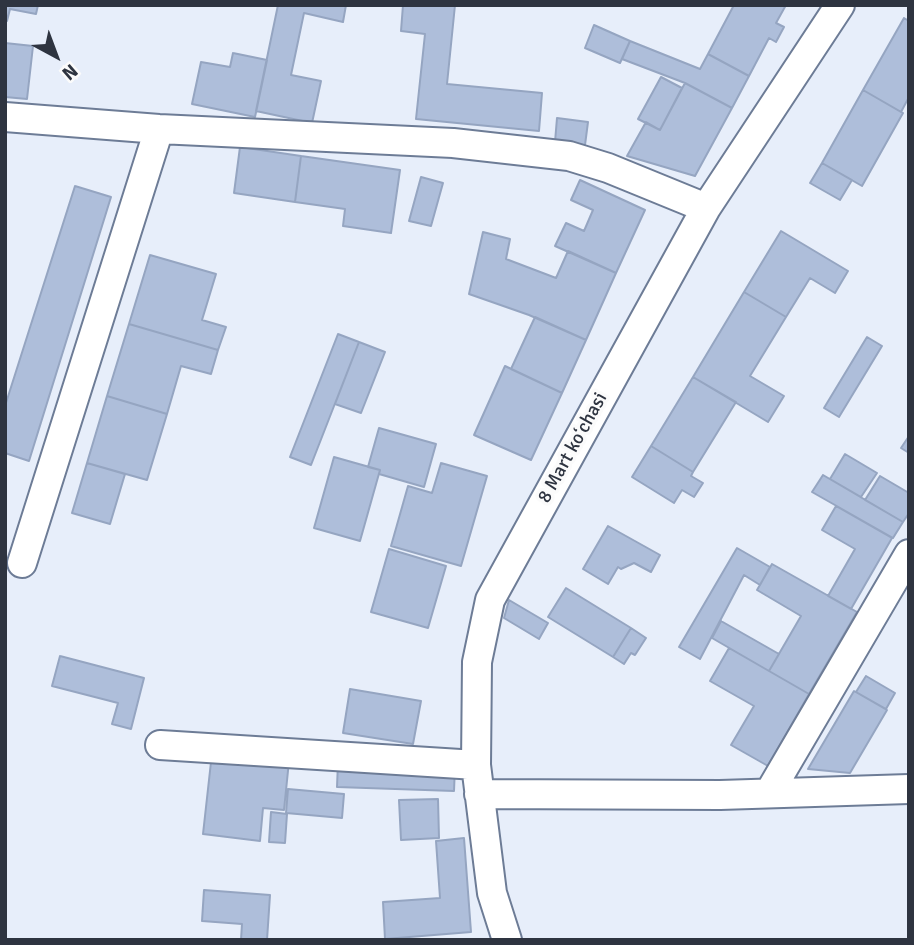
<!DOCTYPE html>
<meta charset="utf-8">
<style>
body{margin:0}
#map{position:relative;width:914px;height:945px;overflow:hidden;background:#e7eefa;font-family:Signika,sans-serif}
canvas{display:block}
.frame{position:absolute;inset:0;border:7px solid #2e3440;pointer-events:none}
.north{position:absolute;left:21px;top:21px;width:70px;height:70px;-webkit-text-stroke:5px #fbfbfb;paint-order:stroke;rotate:139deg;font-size:19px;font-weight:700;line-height:28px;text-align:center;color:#2e3440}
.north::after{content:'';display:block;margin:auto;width:24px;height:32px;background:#2e3440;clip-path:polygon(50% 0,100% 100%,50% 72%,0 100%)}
</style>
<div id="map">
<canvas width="914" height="945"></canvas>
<div class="frame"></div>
<div class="north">N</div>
</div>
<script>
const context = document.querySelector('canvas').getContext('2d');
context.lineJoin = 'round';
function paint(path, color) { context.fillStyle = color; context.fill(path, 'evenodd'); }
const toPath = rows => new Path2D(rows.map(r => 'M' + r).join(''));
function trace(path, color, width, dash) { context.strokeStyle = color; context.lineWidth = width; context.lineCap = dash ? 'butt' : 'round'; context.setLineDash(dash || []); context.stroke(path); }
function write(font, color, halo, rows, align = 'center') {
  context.font = font + ' Signika,sans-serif'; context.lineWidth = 7; context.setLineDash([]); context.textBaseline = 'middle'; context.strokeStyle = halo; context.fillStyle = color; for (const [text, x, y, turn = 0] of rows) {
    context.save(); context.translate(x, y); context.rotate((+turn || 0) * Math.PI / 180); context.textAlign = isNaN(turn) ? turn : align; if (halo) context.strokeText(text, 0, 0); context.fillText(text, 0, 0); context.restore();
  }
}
const building = toPath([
 [5,5,38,5,36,14,10,9,7,21,5,5],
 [278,5,346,5,343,22,304,13,291,75,321,81,312,123,256,111,278,5],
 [403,5,455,5,447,84,542,93,539,131,416,119,425,34,401,31,403,5],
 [734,5,786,5,776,23,784,27,776,42,769,38,749,76,708,54,734,5],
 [904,18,909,21,909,97,901,112,863,90,904,18],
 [594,25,630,41,620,63,585,48,594,25],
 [630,41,700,69,708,54,749,76,732,108,685,83,622,59,630,41],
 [5,43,33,46,27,99,5,97,5,43],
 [233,53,267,60,255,117,192,104,201,62,230,67,233,53],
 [661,77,682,88,660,130,638,119,661,77],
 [685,83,732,108,695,176,627,156,646,122,660,130,685,83],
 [863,90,903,113,862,186,822,163,863,90],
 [557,118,588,122,585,145,555,142,557,118],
 [240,147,301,156,295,202,234,193,240,147],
 [301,156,400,170,391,233,343,226,345,209,295,202,301,156],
 [822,163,852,180,840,200,810,183,822,163],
 [421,177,443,183,431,226,409,221,421,177],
 [580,180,645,210,616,273,555,246,566,223,584,231,593,210,571,200,580,180],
 [75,186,111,197,29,461,5,453,5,406,75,186],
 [781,231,848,271,835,293,810,278,786,317,744,292,781,231],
 [483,232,510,239,506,259,556,278,568,251,616,273,586,340,529,315,469,294,483,232],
 [150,255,216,274,202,320,226,327,218,350,129,324,150,255],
 [744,292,786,317,750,376,784,396,768,422,693,377,744,292],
 [535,317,586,340,562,393,511,369,535,317],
 [129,324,218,350,211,374,181,366,167,414,107,396,129,324],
 [338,334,359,342,311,465,290,457,338,334],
 [867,337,882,346,839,417,824,408,867,337],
 [359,342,385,352,361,413,335,404,359,342],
 [505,366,562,393,531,460,474,435,505,366],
 [693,377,736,402,693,472,651,446,693,377],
 [107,396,167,414,147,480,87,463,107,396],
 [379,428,436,444,424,487,379,474,380,470,368,467,379,428],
 [909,436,909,453,901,448,909,436],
 [651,446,693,472,691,476,703,483,694,497,682,490,674,503,632,477,651,446],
 [845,454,877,473,861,497,830,479,845,454],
 [334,457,380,470,360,541,314,528,334,457],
 [87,463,125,474,110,524,72,513,87,463],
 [441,463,487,476,461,566,391,546,408,486,432,493,441,463],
 [823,475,903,522,893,538,812,492,823,475],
 [880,476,909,493,909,513,903,522,865,500,880,476],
 [836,506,892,538,851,609,828,596,855,549,822,530,836,506],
 [608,526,660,555,651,572,634,563,621,569,618,567,608,584,583,569,608,526],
 [737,548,770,567,760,585,744,575,700,659,679,647,737,548],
 [389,549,446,566,428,628,371,612,389,549],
 [772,564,857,612,809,694,769,671,801,616,757,590,772,564],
 [566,588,631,628,613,657,548,617,566,588],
 [509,600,548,623,539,639,504,618,509,600],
 [721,621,779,654,769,671,712,638,721,621],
 [631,628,646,638,635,655,631,653,624,664,613,657,631,628],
 [729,648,809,694,768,766,731,745,754,706,710,681,729,648],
 [60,656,144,678,131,729,112,724,118,703,52,686,60,656],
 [866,676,895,693,886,709,856,692,866,676],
 [350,689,421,701,413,744,343,733,350,689],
 [854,691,887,710,850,773,808,769,854,691],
 [212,753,289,761,284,810,263,808,260,841,203,834,212,753],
 [338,762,455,766,454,791,337,787,338,762],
 [288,789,344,794,342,818,286,813,288,789],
 [438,799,439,838,401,840,399,800,438,799],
 [271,812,287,814,285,843,269,842,271,812],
 [464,838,471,932,385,939,383,902,440,898,436,841,464,838],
 [204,890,270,895,267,940,241,940,242,924,202,921,204,890]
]);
const minor = toPath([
 [5,117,159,129,453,143,569,156,608,168,706,208],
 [22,563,159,129],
 [160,745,476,765],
 [769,793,909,554],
 [479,794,720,795,909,789],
 [507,940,492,893,476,765,477,662,490,600,706,208,840,5]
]);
const streetNames = [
 ["8 Mart koʻchasi",573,448,-61]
];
paint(building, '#aebeda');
trace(building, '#95a5c1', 2);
trace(minor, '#6d7c96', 32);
trace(minor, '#fff', 28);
write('19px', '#2e3440', '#fbfbfb', streetNames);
</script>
